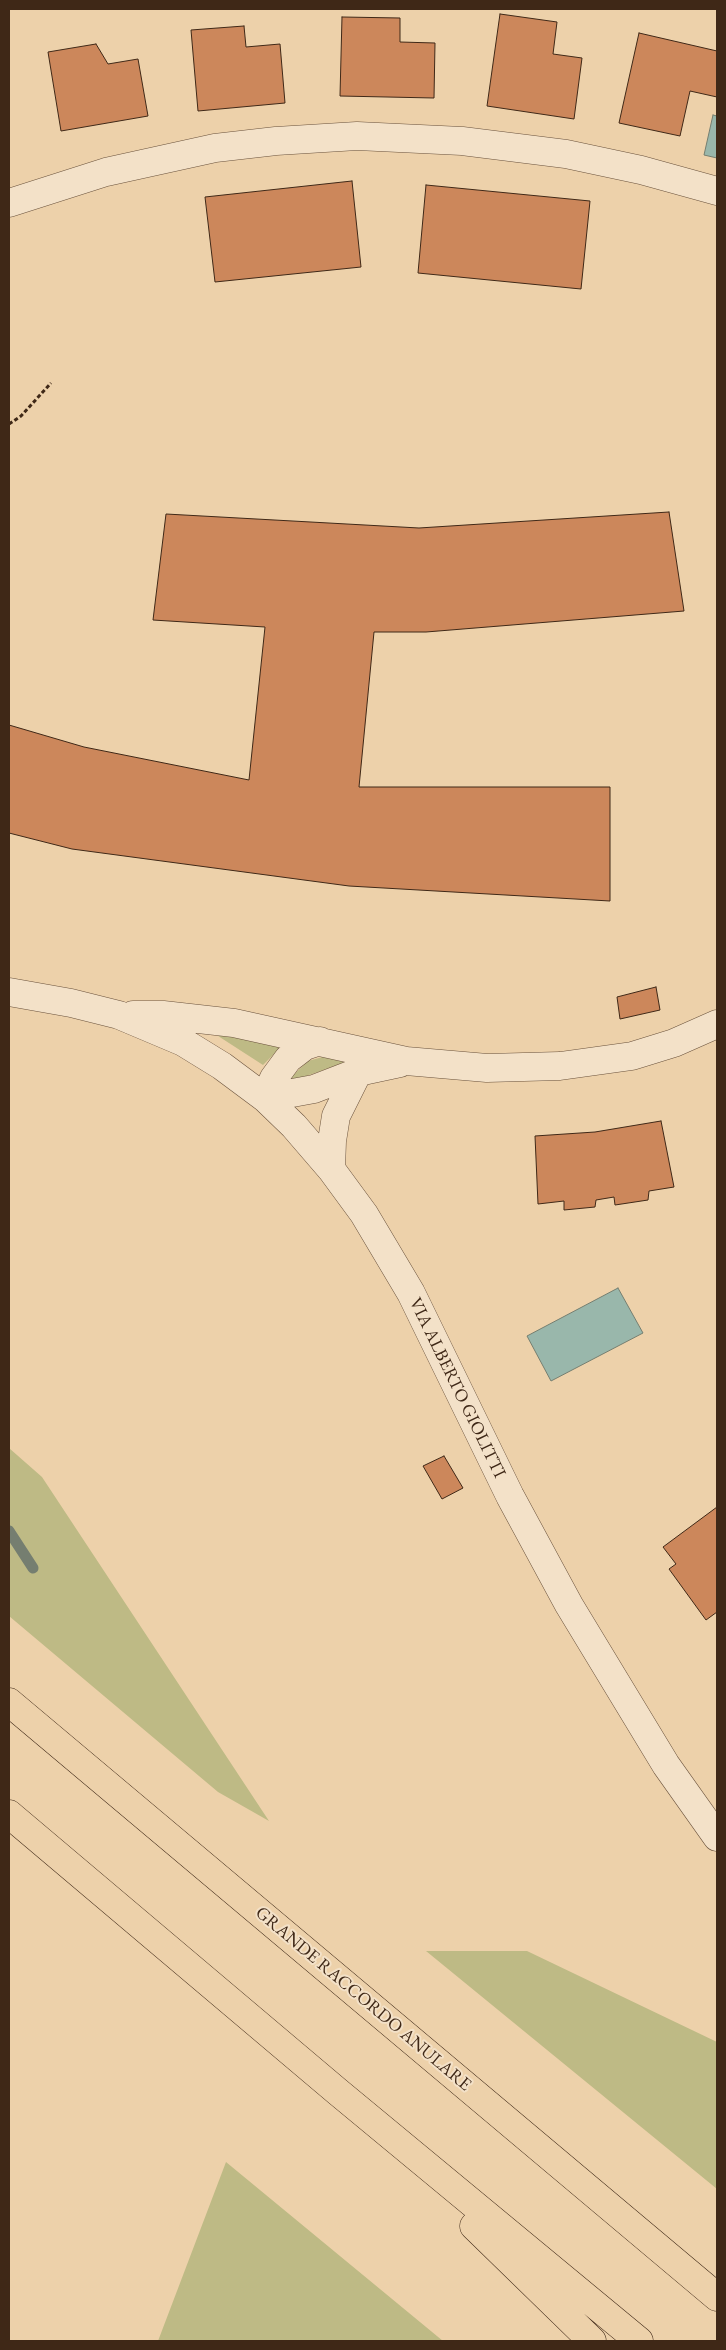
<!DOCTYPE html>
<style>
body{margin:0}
#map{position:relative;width:726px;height:2350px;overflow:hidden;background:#edd1aa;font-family:"EB Garamond",serif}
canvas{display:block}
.frame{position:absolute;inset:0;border:10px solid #3f2817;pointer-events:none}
</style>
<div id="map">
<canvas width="726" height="2350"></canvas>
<div class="frame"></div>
</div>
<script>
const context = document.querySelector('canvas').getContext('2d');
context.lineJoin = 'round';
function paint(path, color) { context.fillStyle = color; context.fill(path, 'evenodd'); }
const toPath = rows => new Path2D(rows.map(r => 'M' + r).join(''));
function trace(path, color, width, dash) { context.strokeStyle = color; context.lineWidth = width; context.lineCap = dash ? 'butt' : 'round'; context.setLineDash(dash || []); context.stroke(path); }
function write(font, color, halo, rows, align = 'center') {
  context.font = font + ' "EB Garamond",serif'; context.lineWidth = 4; context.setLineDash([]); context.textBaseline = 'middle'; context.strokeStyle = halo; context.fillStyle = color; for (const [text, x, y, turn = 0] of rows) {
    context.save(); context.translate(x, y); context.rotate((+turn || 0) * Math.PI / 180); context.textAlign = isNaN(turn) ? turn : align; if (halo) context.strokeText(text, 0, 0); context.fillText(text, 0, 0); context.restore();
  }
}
const green = toPath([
 [217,1032,280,1046,280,1048,263,1065,215,1034],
 [326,1056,352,1060,292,1081,288,1080,308,1061],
 [9,1448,42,1477,269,1821,218,1792,9,1616],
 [426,1951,527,1951,717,2042,717,2189],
 [226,2162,443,2341,158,2341]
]);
const water = toPath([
 [713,115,717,116,717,158,704,155,713,115],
 [618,1288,643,1333,551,1381,527,1336,618,1288]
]);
const stream = toPath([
 [9,1531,33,1568]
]);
const building = toPath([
 [500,14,557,22,553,54,582,58,574,119,487,106,500,14],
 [342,17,400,18,400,42,435,43,434,98,340,96,342,17],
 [244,26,246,47,280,44,285,103,198,111,191,30,244,26],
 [639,33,717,51,717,97,690,91,680,136,619,123,639,33],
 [96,44,108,64,138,59,148,116,61,131,48,52,96,44],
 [352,181,361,267,215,282,205,197,352,181],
 [426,185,590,201,581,289,418,273,426,185],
 [669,512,684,611,426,632,374,632,359,787,610,787,610,901,349,886,72,849,9,833,9,725,84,747,249,780,265,627,153,620,166,514,419,528,669,512],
 [656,987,660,1010,620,1019,617,997,656,987],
 [661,1121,674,1187,649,1191,648,1200,615,1205,614,1197,596,1200,595,1207,564,1210,564,1201,538,1204,535,1136,595,1132,661,1121],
 [444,1456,463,1488,442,1499,423,1466,444,1456],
 [717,1507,717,1612,706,1620,669,1569,676,1564,663,1547,717,1507]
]);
const path = toPath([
 [9,424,21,416,51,383]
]);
const minor = toPath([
 [9,203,106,172,215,148,276,141,357,136,462,141,566,154,641,170,717,191],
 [9,992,71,1003,119,1015,183,1042,222,1066,265,1098,294,1126,331,1169,364,1214,411,1293,510,1496,569,1605,666,1765,717,1837],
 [133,1015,163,1015,234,1023,406,1061,487,1068,560,1066,632,1056,674,1043,717,1024],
 [265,1098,314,1089,358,1072],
 [265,1098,274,1078,288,1059,305,1046,320,1041],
 [331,1169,332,1141,336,1116,358,1072,400,1063]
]);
const highway = toPath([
 [9,1702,717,2297],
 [9,1814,338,2092,639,2341],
 [474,2226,592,2341]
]);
const streetNames = [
 ["VIA ALBERTO GIOLITTI",457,1388,64],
 ["GRANDE RACCORDO ANULARE",363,1999,40]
];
paint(green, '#beba85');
paint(water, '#99b7ab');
trace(water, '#757e70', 1);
trace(stream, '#757e70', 11);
paint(building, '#cc875b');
trace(building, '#3f2817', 1);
trace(minor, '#6a523c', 29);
trace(highway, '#3f2817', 29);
trace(path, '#3f2817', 3, [4, 2.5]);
trace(minor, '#f3e1c8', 28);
trace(highway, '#edd1aa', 28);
write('18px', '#3f2817', '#f3e1c8', streetNames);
</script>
